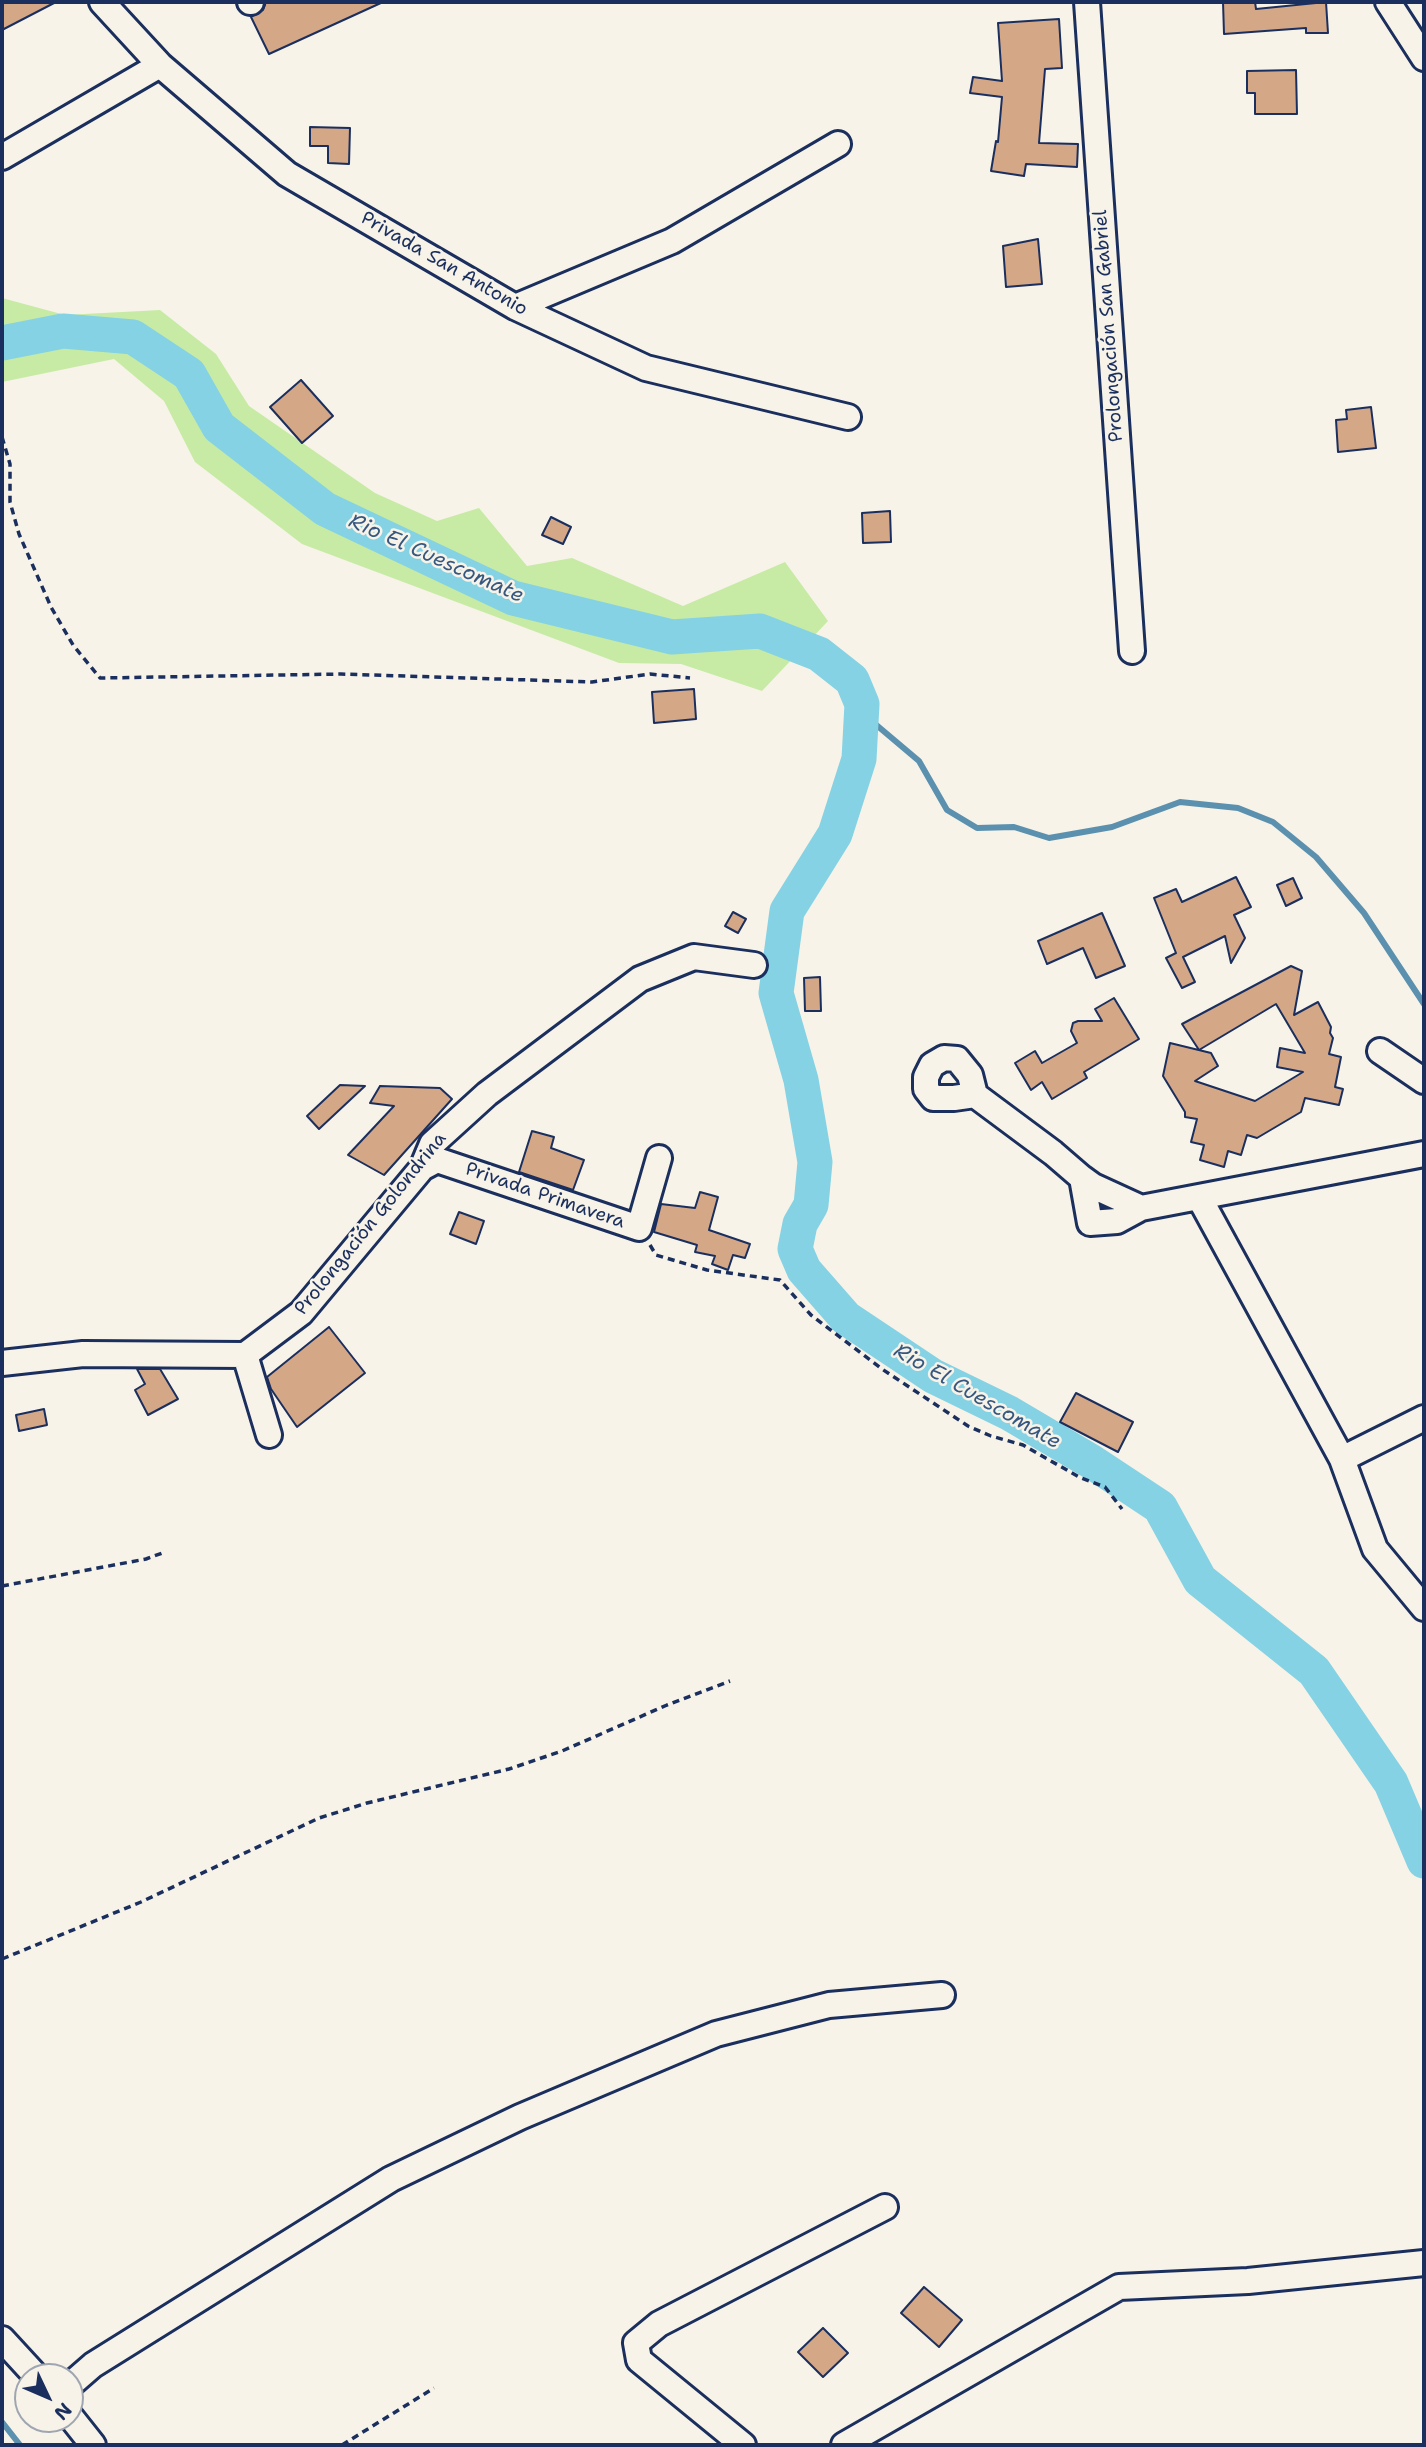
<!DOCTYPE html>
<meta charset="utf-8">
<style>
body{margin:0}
#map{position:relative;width:1426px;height:2447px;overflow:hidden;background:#f7f3e8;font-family:"Shantell Sans",sans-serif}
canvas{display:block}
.frame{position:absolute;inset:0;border:4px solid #1b2f5e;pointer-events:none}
.north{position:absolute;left:14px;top:2363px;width:70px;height:70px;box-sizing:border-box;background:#f7f3e8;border:2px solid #9fa5b1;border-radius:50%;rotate:134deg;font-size:19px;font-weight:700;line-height:28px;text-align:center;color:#1b2f5e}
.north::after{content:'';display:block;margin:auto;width:24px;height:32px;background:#1b2f5e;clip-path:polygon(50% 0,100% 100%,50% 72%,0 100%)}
</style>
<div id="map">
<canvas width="1426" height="2447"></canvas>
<div class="frame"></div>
<div class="north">N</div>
</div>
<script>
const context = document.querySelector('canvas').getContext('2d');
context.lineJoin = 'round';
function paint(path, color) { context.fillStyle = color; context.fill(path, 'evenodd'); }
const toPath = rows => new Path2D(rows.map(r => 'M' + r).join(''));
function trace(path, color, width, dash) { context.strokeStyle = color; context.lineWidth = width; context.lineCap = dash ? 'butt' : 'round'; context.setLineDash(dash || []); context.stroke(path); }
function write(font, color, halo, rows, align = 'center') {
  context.font = font + ' "Shantell Sans",sans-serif'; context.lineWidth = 5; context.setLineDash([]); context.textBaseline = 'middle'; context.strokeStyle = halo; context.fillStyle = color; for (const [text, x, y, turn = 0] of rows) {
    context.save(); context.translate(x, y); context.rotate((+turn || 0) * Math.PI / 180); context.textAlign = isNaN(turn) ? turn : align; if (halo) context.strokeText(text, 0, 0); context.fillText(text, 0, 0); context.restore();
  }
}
const green = toPath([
 [2,298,65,315,160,310,216,354,249,406,375,493,437,521,479,508,527,566,572,558,683,606,785,562,828,621,762,691,681,664,619,663,302,544,195,462,164,401,114,359,2,382]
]);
const stream = toPath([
 [862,704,874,723,919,761,947,810,977,828,1014,827,1049,838,1112,827,1180,802,1238,808,1273,822,1316,857,1364,913,1424,1004],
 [2,2422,20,2445]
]);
const river = toPath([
 [2,343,63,331,133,337,189,374,219,427,325,509,513,598,672,637,760,631,819,654,852,680,862,704,859,759,835,834,787,911,776,993,801,1080,815,1162,811,1205,800,1224,795,1249,804,1270,846,1318,933,1376,1009,1413,1092,1462,1160,1507,1200,1580,1314,1671,1391,1783,1424,1861]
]);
const building = toPath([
 [2,2,56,2,2,30,2,2],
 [266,2,383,2,269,54,251,17,263,10,266,2],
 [1223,2,1255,2,1256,9,1326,2,1328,33,1306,33,1306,28,1224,34,1223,2],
 [1059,19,1062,68,1045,69,1039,143,1078,144,1077,167,1026,164,1024,176,991,171,996,141,998,142,1002,97,970,93,973,77,1002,81,998,23,1059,19],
 [1296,70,1297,114,1255,114,1255,93,1247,93,1247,71,1296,70],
 [310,127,350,128,349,164,328,163,328,146,310,146,310,127],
 [1038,239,1042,284,1006,287,1003,246,1038,239],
 [301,380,333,416,302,443,270,407,301,380],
 [1371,407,1376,448,1338,452,1336,420,1347,419,1346,410,1371,407],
 [890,511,891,542,863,543,862,513,890,511],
 [551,517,571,527,563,544,542,535,551,517],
 [694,689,696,719,654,723,652,692,694,689],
 [1236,877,1251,907,1234,915,1245,938,1231,963,1225,936,1183,957,1195,982,1182,988,1166,958,1176,953,1154,898,1176,889,1182,902,1236,877],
 [1293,878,1302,898,1286,906,1277,885,1293,878],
 [733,912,746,919,738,933,725,926,733,912],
 [1102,913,1125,966,1096,978,1083,948,1047,964,1038,941,1102,913],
 [1291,966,1302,971,1294,1015,1318,1002,1331,1027,1330,1033,1333,1038,1329,1054,1341,1057,1335,1087,1343,1089,1339,1105,1305,1098,1301,1112,1257,1138,1247,1135,1241,1155,1228,1151,1224,1167,1200,1160,1204,1145,1191,1142,1197,1119,1185,1117,1185,1112,1163,1076,1170,1043,1211,1053,1218,1066,1195,1081,1255,1101,1303,1072,1277,1067,1280,1048,1305,1053,1276,1004,1199,1050,1182,1024,1291,966],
 [820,977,821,1011,805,1011,804,978,820,977],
 [1114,998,1139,1039,1084,1072,1087,1078,1052,1099,1042,1082,1031,1090,1015,1063,1035,1051,1042,1063,1077,1043,1071,1031,1073,1023,1078,1021,1102,1021,1095,1009,1114,998],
 [340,1085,365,1086,319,1129,307,1116,340,1085],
 [380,1086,440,1088,452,1099,384,1175,348,1155,394,1106,370,1103,380,1086],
 [532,1131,554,1137,551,1148,584,1160,573,1190,519,1172,532,1131],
 [700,1192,718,1197,709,1230,750,1244,745,1258,733,1255,728,1270,712,1264,715,1256,695,1252,697,1245,654,1232,661,1204,695,1208,700,1192],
 [459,1212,484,1221,476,1244,450,1234,459,1212],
 [329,1327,365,1373,297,1427,271,1389,267,1377,329,1327],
 [137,1369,160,1369,178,1399,148,1415,135,1390,145,1384,137,1369],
 [1076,1393,1133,1422,1118,1452,1060,1422,1076,1393],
 [44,1409,47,1425,19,1431,16,1415,44,1409],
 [924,2287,962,2320,939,2347,901,2313,924,2287],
 [823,2328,848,2353,823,2377,798,2352,823,2328]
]);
const path = toPath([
 [2,437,10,464,10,502,19,534,51,607,73,645,100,678,341,674,592,682,650,674,690,678],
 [650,1245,656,1255,707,1270,780,1280,811,1315,882,1369,968,1426,991,1436,1023,1445,1079,1477,1105,1487,1122,1509],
 [2,1586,146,1559,165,1552],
 [2,1959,141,1902,319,1818,367,1803,509,1769,562,1751,667,1705,730,1681],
 [342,2445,434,2388]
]);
const minor = toPath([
 [102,2,160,65,287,174,515,307,646,368,848,417],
 [250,2,251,2],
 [1087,2,1132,651],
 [1388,2,1424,58],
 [2,157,160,65],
 [515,307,672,241,838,144],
 [1380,1051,1424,1081],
 [975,1095,954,1098,933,1098,926,1089,926,1077,932,1065,944,1058,957,1059,970,1075,975,1095,1053,1153,1082,1178,1090,1223,1117,1221,1141,1208,1424,1154],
 [422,1168,437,1160,639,1228,659,1158],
 [1082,1178,1093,1186,1141,1208],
 [1199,1197,1342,1459,1375,1549,1424,1608],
 [245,1355,269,1435],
 [2,1363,83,1354,245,1355,301,1313,422,1168,432,1144,487,1094,640,979,694,957,754,965],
 [1342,1459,1424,1418],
 [2,2339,37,2377],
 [70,2385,93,2365,391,2179,520,2117,716,2034,829,2005,942,1995],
 [70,2416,93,2445],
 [743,2445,639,2360,636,2343,659,2324,885,2207],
 [844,2445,1119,2287,1248,2281,1424,2263]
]);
const streetNames = [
 ["Privada San Antonio",444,264,30],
 ["Prolongación San Gabriel",1109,326,-94],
 ["Privada Primavera",545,1196,19],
 ["Prolongación Golondrina",371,1224,-51]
];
const waterNames = [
 ["Rio El Cuescomate",436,559,24],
 ["Rio El Cuescomate",977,1397,30]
];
paint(green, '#c7eba5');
trace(stream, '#5b91ae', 6);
trace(river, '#85d2e4', 35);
paint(building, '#d4a786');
trace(building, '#1b2f5e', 2);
trace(minor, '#1b2f5e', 30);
trace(path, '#1b2f5e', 3.5, [7, 5]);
trace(minor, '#f7f3e8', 24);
write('19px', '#1b2f5e', '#f7f3e8', streetNames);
write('italic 21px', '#365880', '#f7f3e8', waterNames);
</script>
